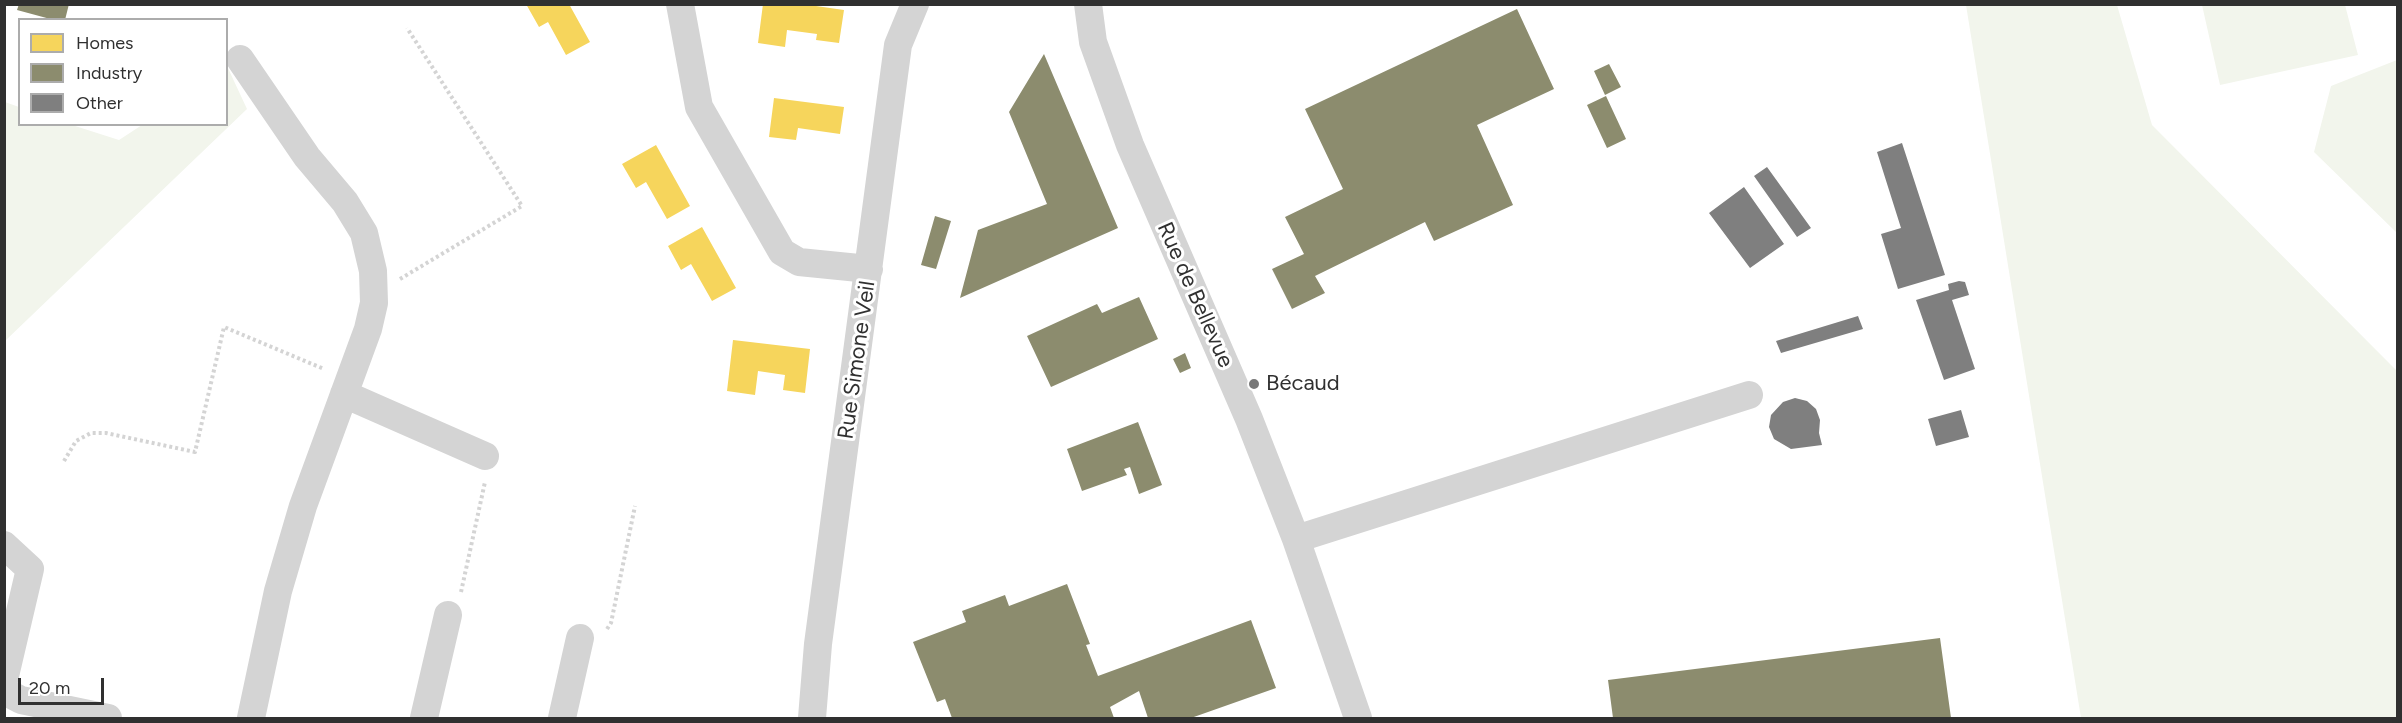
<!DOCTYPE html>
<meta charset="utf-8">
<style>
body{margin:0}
#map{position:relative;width:2402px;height:723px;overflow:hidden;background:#fff;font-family:Figtree,sans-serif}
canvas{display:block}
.frame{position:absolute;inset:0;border:6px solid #303030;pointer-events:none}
.legend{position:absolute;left:18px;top:18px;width:210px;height:108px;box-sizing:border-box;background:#fff;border:2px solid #acacac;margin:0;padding:8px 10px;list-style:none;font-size:18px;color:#303030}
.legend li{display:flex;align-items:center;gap:12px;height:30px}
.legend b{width:30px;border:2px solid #acacac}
.scale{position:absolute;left:18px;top:678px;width:86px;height:27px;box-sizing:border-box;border:3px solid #303030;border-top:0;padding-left:8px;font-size:18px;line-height:21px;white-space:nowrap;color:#303030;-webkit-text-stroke:4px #fff;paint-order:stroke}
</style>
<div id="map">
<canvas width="2402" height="723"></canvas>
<div class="frame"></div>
<ul class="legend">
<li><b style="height:16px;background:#f6d55c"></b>Homes</li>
<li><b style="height:16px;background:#8c8c6e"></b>Industry</li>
<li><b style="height:16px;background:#7f7f7f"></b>Other</li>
</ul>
<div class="scale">20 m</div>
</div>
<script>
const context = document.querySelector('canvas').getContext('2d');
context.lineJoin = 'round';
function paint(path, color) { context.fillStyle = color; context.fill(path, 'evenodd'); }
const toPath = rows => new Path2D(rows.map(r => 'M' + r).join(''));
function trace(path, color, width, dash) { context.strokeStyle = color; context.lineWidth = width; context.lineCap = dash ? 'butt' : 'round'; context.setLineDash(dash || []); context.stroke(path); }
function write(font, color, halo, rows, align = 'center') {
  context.font = font + ' Figtree,sans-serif'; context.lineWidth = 6; context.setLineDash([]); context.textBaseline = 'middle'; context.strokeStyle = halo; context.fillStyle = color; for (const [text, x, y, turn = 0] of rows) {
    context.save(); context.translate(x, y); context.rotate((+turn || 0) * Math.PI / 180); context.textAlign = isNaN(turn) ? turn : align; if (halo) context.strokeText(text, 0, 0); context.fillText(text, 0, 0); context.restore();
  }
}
const green = toPath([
 [1966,5,2117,5,2152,125,2397,371,2397,718,2081,718],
 [2202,5,2345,5,2358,55,2220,85],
 [2397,60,2397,233,2314,152,2331,86],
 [227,66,247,109,5,341,5,102,19,107,20,124,72,125,119,140,142,125,226,124]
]);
const homes = toPath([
 [526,4,569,4,590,42,566,55,548,22,539,27],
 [763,4,802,4,844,10,839,43,816,40,817,34,787,30,785,47,758,43],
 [774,98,844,107,840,134,798,128,796,140,769,137],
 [656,145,690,206,667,219,646,182,636,188,622,164],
 [702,227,736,288,712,301,691,264,681,270,668,246],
 [733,340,810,349,805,393,783,390,785,375,758,371,755,395,727,391]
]);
const industry = toPath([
 [19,4,69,4,65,20,54,20,17,10],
 [1517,9,1554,89,1477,125,1513,205,1434,241,1425,222,1315,276,1325,293,1292,309,1272,269,1304,254,1285,217,1343,189,1305,109],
 [1044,54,1118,228,960,298,978,230,1047,204,1009,112],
 [1609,64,1621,87,1605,95,1594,71],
 [1606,96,1626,139,1607,148,1587,105],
 [935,216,951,221,936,269,921,265],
 [1139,297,1158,339,1051,387,1027,336,1097,304,1102,313],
 [1185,353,1191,368,1180,373,1173,359],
 [1138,422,1162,485,1139,494,1130,467,1124,469,1127,475,1082,491,1067,449],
 [1067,584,1090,644,1086,645,1098,676,1251,620,1276,688,1191,718,1148,718,1139,691,1110,707,1114,718,952,718,945,699,937,702,913,642,966,622,962,611,1005,595,1009,606],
 [1940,638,1951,718,1613,718,1608,680]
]);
const building = toPath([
 [1902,143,1945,275,1898,289,1881,234,1901,228,1877,152],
 [1767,167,1811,228,1797,237,1754,176],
 [1744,187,1784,244,1750,268,1709,213],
 [1959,281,1965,282,1969,295,1952,300,1975,369,1944,380,1916,300,1949,290,1948,284],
 [1858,316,1863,329,1781,353,1776,341],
 [1795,398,1807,401,1816,409,1820,420,1819,433,1822,445,1791,449,1774,439,1769,427,1771,415,1783,402],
 [1961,410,1969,437,1936,446,1928,419]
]);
const path = toPath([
 [400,279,522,206,407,28],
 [64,461,76,441,91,433,106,433,195,452,224,327,324,369],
 [461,592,485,482],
 [607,629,611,623,635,506]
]);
const minor = toPath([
 [680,4,699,107,782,252,799,262,869,269],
 [1088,4,1093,42,1130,145,1249,419,1296,539,1358,718],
 [240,59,307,157,345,202,364,233,373,271,374,303,368,329,303,506,278,591,251,718],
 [344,394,485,456],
 [1296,539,1749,395],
 [4,545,30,569,4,680],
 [4,691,21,700,108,718],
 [424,718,448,615],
 [562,718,580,638],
 [812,718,818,644,898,45,915,4]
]);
const markers = [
 [1254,384,6,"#787878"]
];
const streetNames = [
 ["Rue de Bellevue",1195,295,66],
 ["Rue Simone Veil",857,360,-82]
];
const poiNames = [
 ["Bécaud",1266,384]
];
paint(green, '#f2f5ec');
paint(homes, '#f6d55c');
paint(industry, '#8c8c6e');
paint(building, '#7f7f7f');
trace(path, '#d4d4d4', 4, [3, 3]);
trace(minor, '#d4d4d4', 28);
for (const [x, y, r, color] of markers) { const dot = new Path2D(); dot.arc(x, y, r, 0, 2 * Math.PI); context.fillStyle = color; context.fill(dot); trace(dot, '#fff', 2); }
write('22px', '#303030', '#fff', streetNames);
write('22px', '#303030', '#fff', poiNames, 'left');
</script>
